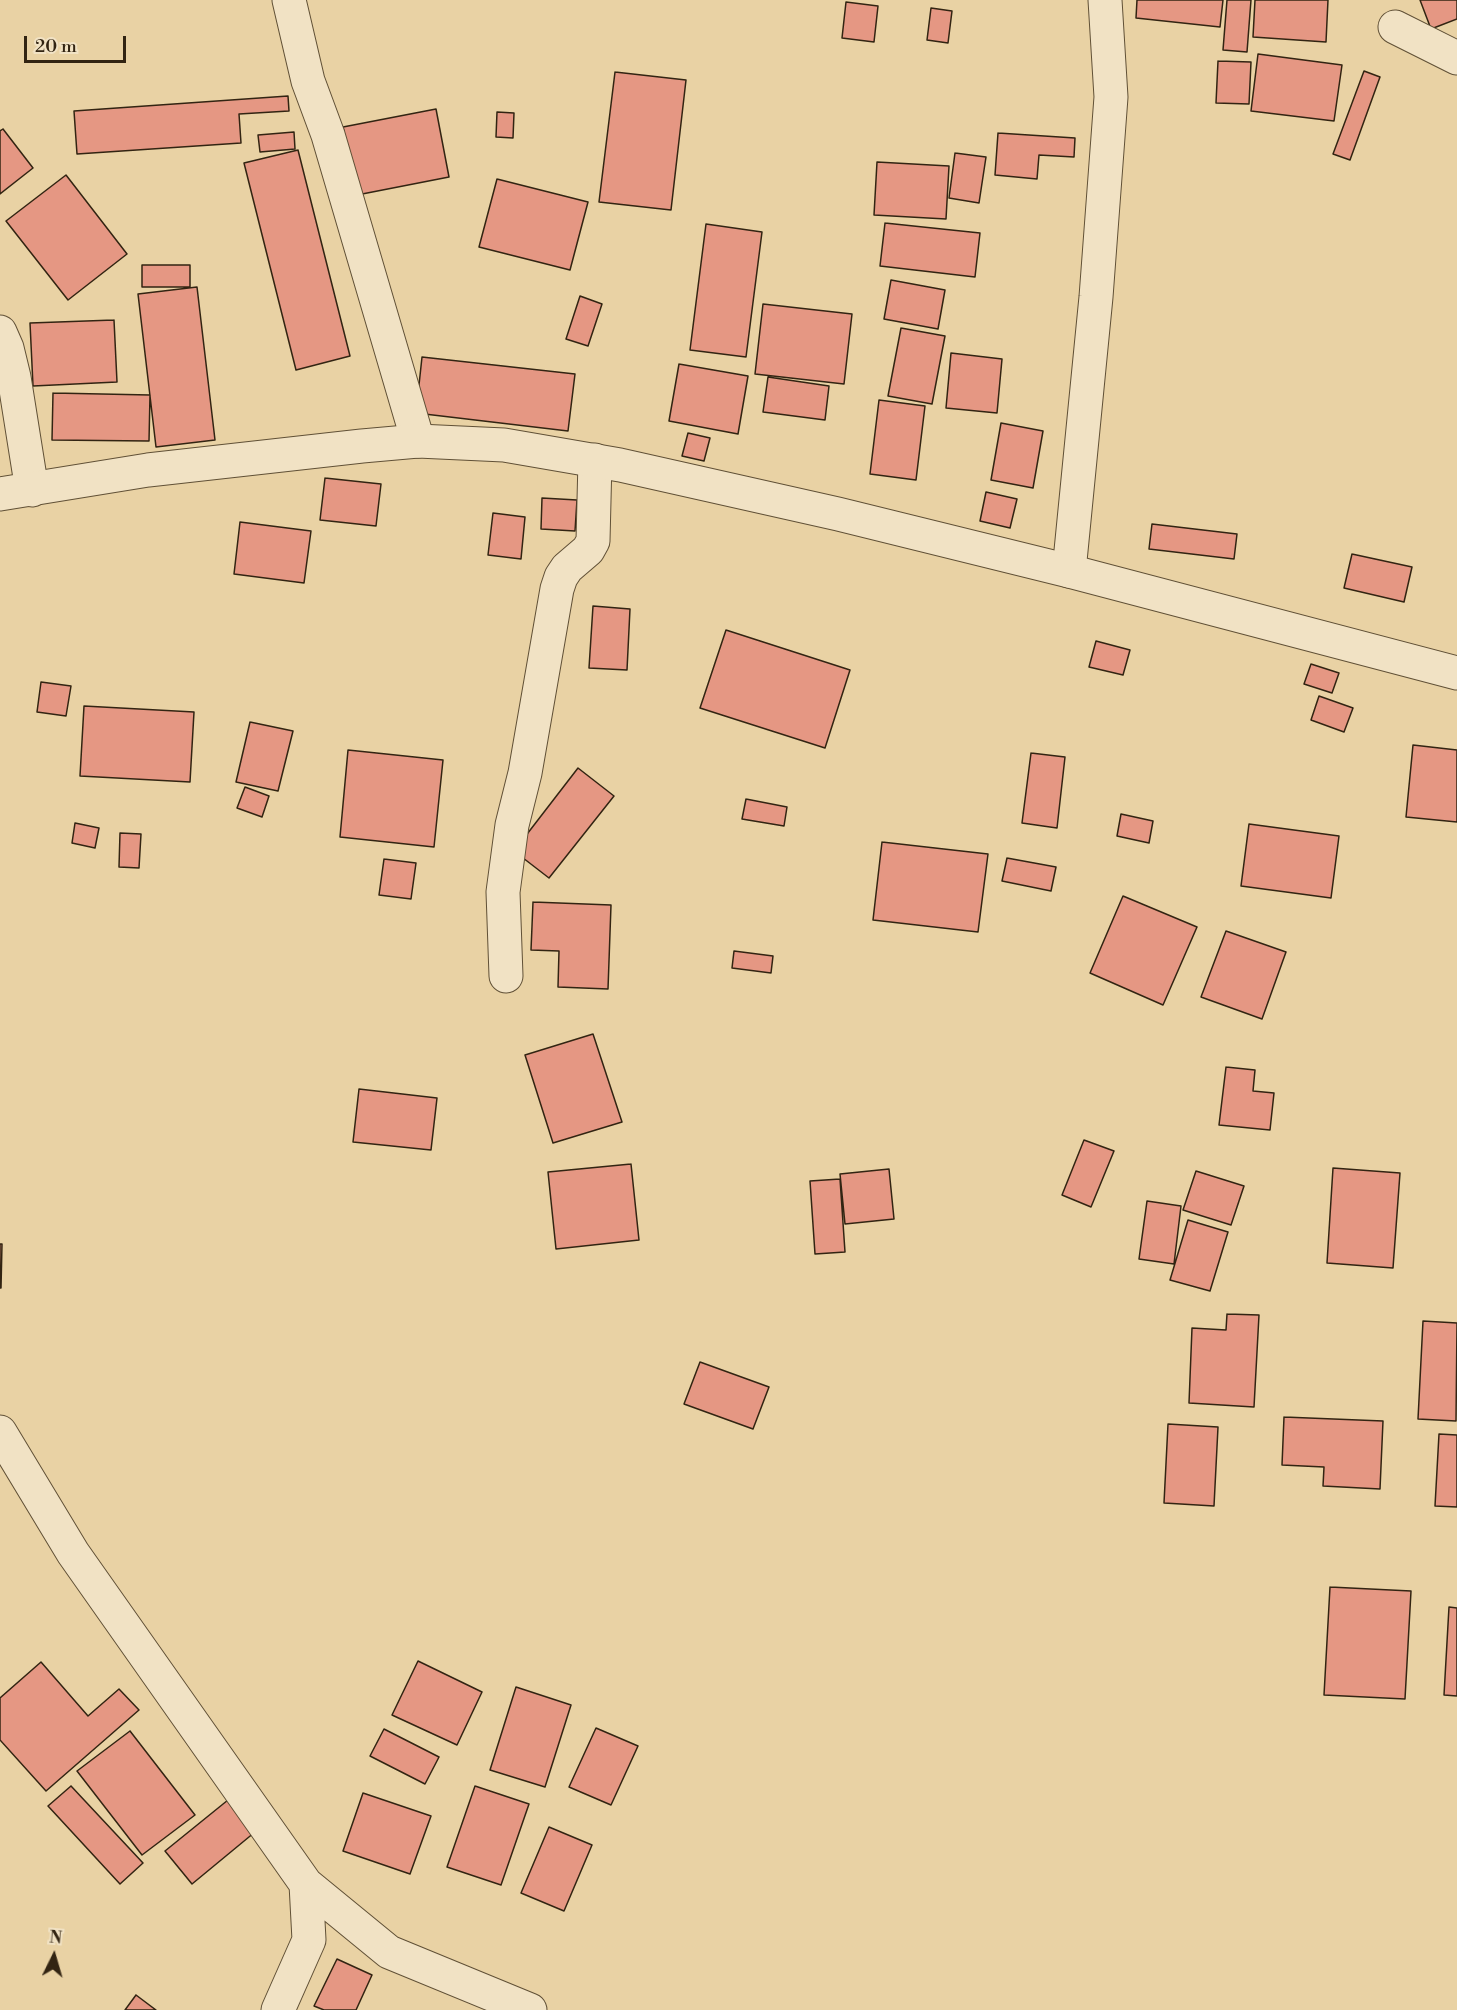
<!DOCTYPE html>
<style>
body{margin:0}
#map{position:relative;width:1457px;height:2010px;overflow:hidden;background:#e9d2a4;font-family:"Libre Bodoni",serif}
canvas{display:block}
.north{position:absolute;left:24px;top:1926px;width:60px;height:60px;-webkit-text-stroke:4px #f1e2c4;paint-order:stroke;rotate:5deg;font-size:16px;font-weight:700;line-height:24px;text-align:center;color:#322412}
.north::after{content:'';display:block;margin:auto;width:21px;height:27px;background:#322412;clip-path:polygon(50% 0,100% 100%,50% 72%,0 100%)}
.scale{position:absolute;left:24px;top:36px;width:102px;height:27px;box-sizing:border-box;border:3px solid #322412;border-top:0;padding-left:8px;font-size:18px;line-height:21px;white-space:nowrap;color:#322412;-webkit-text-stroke:4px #f1e2c4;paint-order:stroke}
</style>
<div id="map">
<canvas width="1457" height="2010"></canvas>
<div class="north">N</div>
<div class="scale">20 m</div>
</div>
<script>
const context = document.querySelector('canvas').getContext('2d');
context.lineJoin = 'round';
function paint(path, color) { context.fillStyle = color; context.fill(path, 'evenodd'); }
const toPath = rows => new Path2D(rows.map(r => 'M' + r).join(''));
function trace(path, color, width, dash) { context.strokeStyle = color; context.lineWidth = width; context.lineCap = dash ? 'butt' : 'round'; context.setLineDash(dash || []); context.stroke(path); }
const building = toPath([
 [1137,0,1223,0,1220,27,1136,18,1137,0],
 [1227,0,1251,0,1247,52,1223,50,1227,0],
 [1255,0,1328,0,1326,42,1253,37,1255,0],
 [1420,0,1457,0,1457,19,1431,29,1420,0],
 [846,2,878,6,874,42,842,38,846,2],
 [931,8,952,11,948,43,927,40,931,8],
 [1258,54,1342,65,1334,121,1251,111,1258,54],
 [1218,61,1251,62,1249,104,1216,103,1218,61],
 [1364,71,1380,77,1350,160,1333,154,1364,71],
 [615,72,686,80,671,210,599,202,615,72],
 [288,96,289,111,239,114,241,143,77,154,74,111,288,96],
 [436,109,449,177,357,195,343,127,436,109],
 [497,112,514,113,513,138,496,137,497,112],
 [3,129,33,168,0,194,0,131,3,129],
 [294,132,295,149,260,152,258,135,294,132],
 [998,133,1075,138,1074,157,1039,155,1037,179,995,175,998,133],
 [298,150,350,356,296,370,244,163,298,150],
 [955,153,986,157,979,203,949,198,955,153],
 [877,162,949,166,946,219,874,215,877,162],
 [66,175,127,254,68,300,6,221,66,175],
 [497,179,588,202,570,270,479,247,497,179],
 [885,223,980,233,975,277,880,266,885,223],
 [706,224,762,232,746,357,690,350,706,224],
 [142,265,190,265,190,287,142,287,142,265],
 [891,280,945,290,938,329,884,319,891,280],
 [197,287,215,440,156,447,138,294,197,287],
 [580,296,602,304,588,346,566,339,580,296],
 [763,304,852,314,844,384,755,374,763,304],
 [114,320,117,382,33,386,30,323,114,320],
 [901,328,945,336,932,404,888,396,901,328],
 [951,353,1002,359,997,413,946,408,951,353],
 [422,357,575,374,568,431,416,413,422,357],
 [679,364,748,376,738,434,669,421,679,364],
 [768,377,829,386,825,420,763,412,768,377],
 [53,393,150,395,149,441,52,440,53,393],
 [879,400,925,406,916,480,870,474,879,400],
 [1001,423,1043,431,1033,488,991,480,1001,423],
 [688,433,710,438,704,461,682,456,688,433],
 [325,478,381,484,376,526,320,520,325,478],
 [986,492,1017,499,1010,528,980,521,986,492],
 [542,498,577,500,575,531,541,529,542,498],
 [493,513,525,517,521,559,488,555,493,513],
 [240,522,311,531,304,583,234,574,240,522],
 [1152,524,1237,534,1234,559,1149,549,1152,524],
 [1352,554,1412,567,1404,602,1344,588,1352,554],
 [593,606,630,609,627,670,589,668,593,606],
 [726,630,850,670,825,748,700,708,726,630],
 [1096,641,1130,650,1123,675,1089,667,1096,641],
 [1311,664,1339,673,1332,693,1304,684,1311,664],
 [41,682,71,686,66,716,37,712,41,682],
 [1319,696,1353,708,1344,732,1311,720,1319,696],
 [84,706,194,712,190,782,80,776,84,706],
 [250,722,293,731,278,791,236,782,250,722],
 [1413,745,1457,750,1457,822,1406,817,1413,745],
 [348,750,443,760,434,847,340,837,348,750],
 [1031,753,1065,757,1057,828,1022,823,1031,753],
 [578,768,614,796,549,878,514,851,578,768],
 [245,787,269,796,262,817,237,808,245,787],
 [746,799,787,807,784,826,742,819,746,799],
 [1121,814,1153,821,1149,843,1117,836,1121,814],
 [75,823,99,828,95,848,72,843,75,823],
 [1249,824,1339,836,1331,898,1241,886,1249,824],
 [120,833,141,834,139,868,119,867,120,833],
 [882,842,988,854,978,932,873,920,882,842],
 [1007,858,1056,867,1051,891,1002,881,1007,858],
 [384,859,416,863,411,899,379,895,384,859],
 [1123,896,1197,927,1163,1005,1090,973,1123,896],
 [533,902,611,905,608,989,558,987,559,951,531,950,533,902],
 [1226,931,1286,952,1262,1019,1201,997,1226,931],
 [734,951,773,956,771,973,732,968,734,951],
 [593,1034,622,1122,553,1143,525,1055,593,1034],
 [1226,1067,1255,1070,1253,1091,1274,1093,1270,1130,1219,1125,1226,1067],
 [359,1089,437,1098,431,1150,353,1142,359,1089],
 [1084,1140,1114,1151,1091,1207,1062,1195,1084,1140],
 [631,1164,639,1240,556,1249,548,1172,631,1164],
 [1333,1168,1400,1173,1393,1268,1327,1263,1333,1168],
 [889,1169,894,1219,845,1224,840,1174,889,1169],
 [1196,1171,1244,1186,1231,1225,1183,1210,1196,1171],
 [840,1179,845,1252,815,1254,810,1181,840,1179],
 [1147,1201,1181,1206,1174,1264,1139,1259,1147,1201],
 [1188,1220,1228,1232,1210,1291,1170,1280,1188,1220],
 [0,1244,2,1244,1,1288,0,1288,0,1244],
 [1227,1314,1259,1315,1254,1407,1189,1403,1192,1328,1226,1330,1227,1314],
 [1423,1321,1457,1323,1456,1421,1418,1419,1423,1321],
 [700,1362,769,1387,753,1429,684,1404,700,1362],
 [1284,1417,1383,1421,1380,1489,1323,1486,1324,1467,1282,1465,1284,1417],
 [1168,1424,1218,1427,1214,1506,1164,1503,1168,1424],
 [1439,1434,1457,1435,1457,1507,1435,1506,1439,1434],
 [1330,1587,1411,1591,1405,1699,1324,1695,1330,1587],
 [1449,1607,1457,1608,1457,1696,1444,1695,1449,1607],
 [418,1661,482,1692,457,1745,392,1715,418,1661],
 [41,1662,88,1716,119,1689,139,1710,46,1791,0,1740,0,1698,41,1662],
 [516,1687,571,1705,545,1787,490,1770,516,1687],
 [596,1728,638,1746,611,1805,569,1787,596,1728],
 [384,1729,439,1757,425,1784,370,1756,384,1729],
 [130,1731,195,1815,142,1855,77,1771,130,1731],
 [71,1786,143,1863,120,1884,48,1806,71,1786],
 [475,1786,529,1804,501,1885,447,1867,475,1786],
 [363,1793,431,1816,410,1874,343,1851,363,1793],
 [228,1800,255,1832,192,1884,165,1851,228,1800],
 [549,1827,592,1845,564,1911,521,1893,549,1827],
 [337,1959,372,1975,356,2010,324,2010,314,2006,337,1959],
 [136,1995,156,2010,125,2010,136,1995]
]);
const minor = toPath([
 [289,0,308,81,328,135,418,441],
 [1395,27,1457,58],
 [0,332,7,348,14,377,32,490],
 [1069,571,1096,297,1111,97,1105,0],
 [506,976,503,892,512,825,525,773,557,589,561,577,567,568,588,550,593,541,595,460],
 [0,1432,73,1553,306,1884,389,1952,530,2010],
 [278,2010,309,1940,306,1884]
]);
const tertiary = toPath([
 [0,494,148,470,362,446,418,441,504,445,620,465,838,514,1069,571,1457,673]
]);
paint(building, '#e59783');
trace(building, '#322412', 1.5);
trace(minor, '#605036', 35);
trace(tertiary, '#605036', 35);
trace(minor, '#f1e2c4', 33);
trace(tertiary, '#f1e2c4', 33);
</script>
